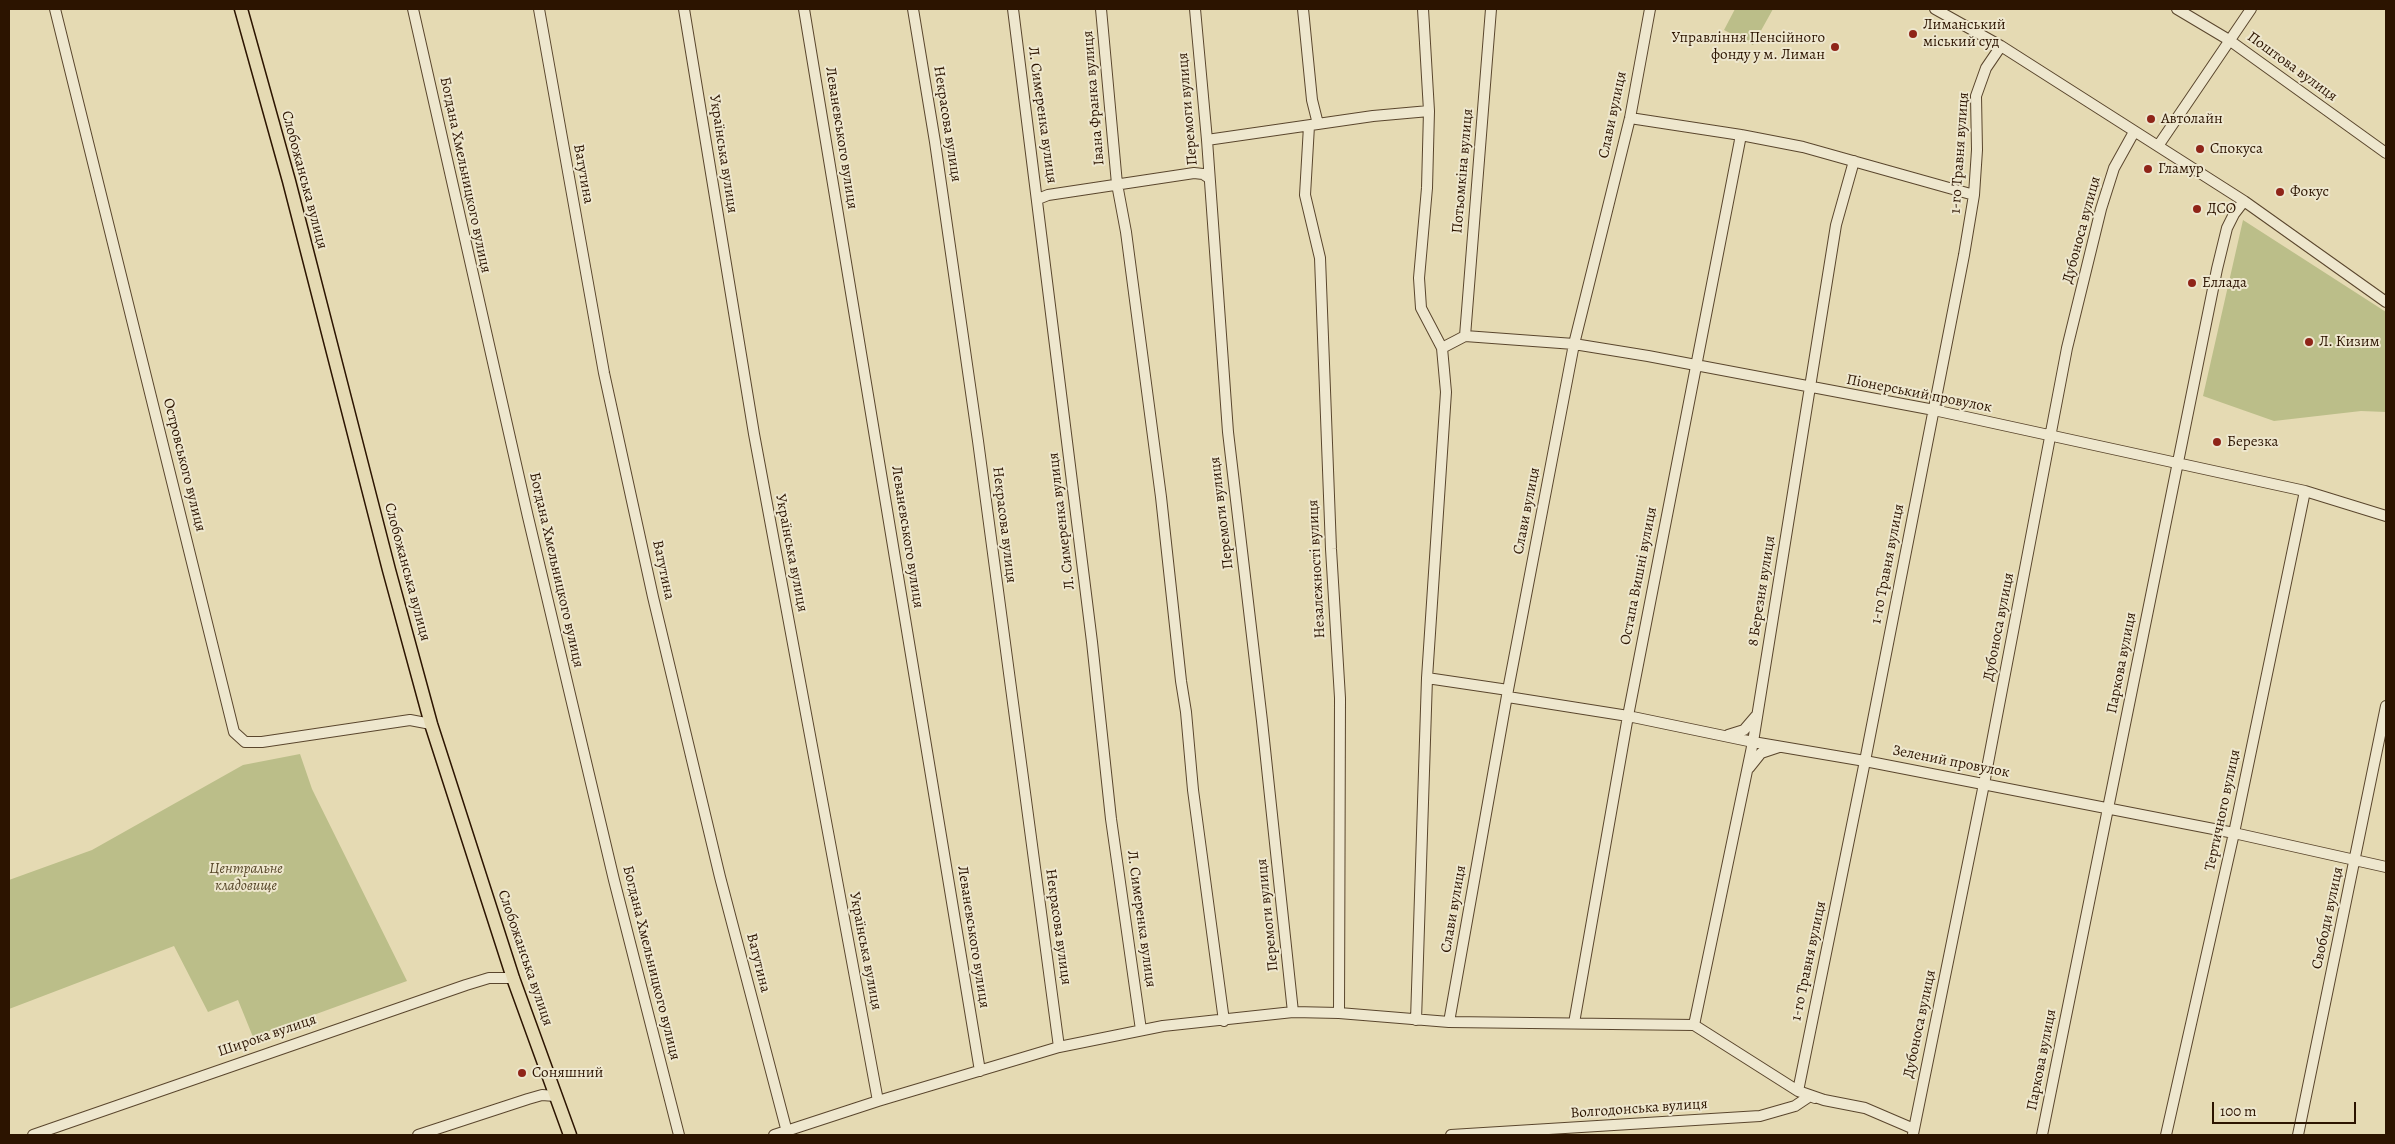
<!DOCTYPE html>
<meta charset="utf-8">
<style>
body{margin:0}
#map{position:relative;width:2395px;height:1144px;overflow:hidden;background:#e5dab3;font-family:Alegreya,serif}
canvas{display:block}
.frame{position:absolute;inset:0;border:10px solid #2c1400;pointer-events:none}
.scale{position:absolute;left:2212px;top:1102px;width:144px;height:22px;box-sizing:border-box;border:2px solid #2c1400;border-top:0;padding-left:6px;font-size:15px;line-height:18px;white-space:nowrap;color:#2c1400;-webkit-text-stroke:4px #eee7ce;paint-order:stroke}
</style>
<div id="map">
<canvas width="2395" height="1144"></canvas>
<div class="frame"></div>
<div class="scale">100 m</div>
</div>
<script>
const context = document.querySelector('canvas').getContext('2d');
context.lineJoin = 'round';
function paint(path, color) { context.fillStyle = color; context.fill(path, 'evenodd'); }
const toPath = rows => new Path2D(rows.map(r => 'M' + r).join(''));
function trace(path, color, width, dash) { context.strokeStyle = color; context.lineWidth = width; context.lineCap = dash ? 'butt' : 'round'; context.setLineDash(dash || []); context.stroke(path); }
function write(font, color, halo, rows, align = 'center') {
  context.font = font + ' Alegreya,serif'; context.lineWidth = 4; context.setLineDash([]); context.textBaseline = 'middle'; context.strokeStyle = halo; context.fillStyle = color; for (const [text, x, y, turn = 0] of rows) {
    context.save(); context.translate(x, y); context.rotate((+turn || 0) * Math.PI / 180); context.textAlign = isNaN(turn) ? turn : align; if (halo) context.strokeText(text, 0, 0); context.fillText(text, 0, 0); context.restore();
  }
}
const green = toPath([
 [1735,9,1773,9,1753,45,1724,30],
 [2243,220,2386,312,2386,412,2361,411,2274,421,2203,396],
 [300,754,312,789,407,981,253,1037,238,1000,208,1012,174,946,9,1009,9,880,92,850,243,765]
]);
const minor = toPath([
 [55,9,234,732,245,742,262,742,410,720,431,724],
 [413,9,528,517,614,880,679,1135],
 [539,9,604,373,653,597,720,877,787,1132],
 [684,9,754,434,878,1101],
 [804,9,980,1071],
 [913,9,935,142,978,441,1059,1047],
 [1013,9,1092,642,1111,819,1141,1030],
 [1101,9,1117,184,1126,232,1161,497,1181,681,1186,712,1193,790,1224,1021],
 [1195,9,1207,140,1228,432,1262,721,1293,1012],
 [1303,9,1312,100,1318,124],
 [1935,9,2001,46,2244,201,2386,302],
 [2177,9,2229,40,2386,153],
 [1630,118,1741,135,1803,147,1974,195],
 [1309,126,1305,195,1320,258,1331,549,1340,698,1339,1013],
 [1207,140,1373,116,1429,111],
 [2158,146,2251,9],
 [1038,199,1048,195,1194,173,1203,174,1209,178],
 [1465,336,1491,9],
 [1442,348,1465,336,1574,344,1648,356,1934,410,2305,491,2386,516],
 [1427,678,1508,690],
 [1508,697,1628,716,1753,742,1865,761,2234,833,2386,867],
 [1728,735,1744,730,1756,716],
 [1749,768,1761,753,1779,747],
 [1416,1020,1427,678,1446,392,1442,348,1421,308,1419,278,1427,188,1429,111,1423,9],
 [1449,1022,1508,690,1574,344,1630,118,1650,9],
 [1574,1023,1628,716,1741,135],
 [1694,1025,1753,742,1836,225,1854,161],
 [1798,1091,1865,761,1964,255,1974,195,1977,150,1976,96,1986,68,2001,46],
 [1913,1134,1984,784,2067,348,2101,209,2114,168,2134,132],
 [33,1135,466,985,489,978,513,978],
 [418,1135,528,1099,542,1095,555,1096],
 [774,1135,878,1101,1059,1047,1163,1026,1293,1012,1339,1013,1449,1022,1694,1025,1798,1091,1824,1100,1865,1108,1914,1129],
 [1451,1135,1760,1116,1795,1106,1810,1096,1815,1098],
 [2042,1135,2217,269,2227,228,2234,214,2244,201],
 [2166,1135,2234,833,2305,491],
 [2298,1135,2386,706]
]);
const major = toPath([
 [241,9,289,181,389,570,431,724,513,978,570,1135]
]);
const markers = [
 [1913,34,5,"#8f2418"],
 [1835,47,5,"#8f2418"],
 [2151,119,5,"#8f2418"],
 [2200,149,5,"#8f2418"],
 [2148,169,5,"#8f2418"],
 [2280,192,5,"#8f2418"],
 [2197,209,5,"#8f2418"],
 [2192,283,5,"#8f2418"],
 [2309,342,5,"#8f2418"],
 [2217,442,5,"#8f2418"],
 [522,1073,5,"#8f2418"]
];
const poiNames = [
 ["Лиманський",1923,25],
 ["міський суд",1923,42],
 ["Управління Пенсійного",1825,38,"right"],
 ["фонду у м. Лиман",1825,55,"right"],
 ["Автолайн",2161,119],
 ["Спокуса",2210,149],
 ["Гламур",2158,169],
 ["Фокус",2290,192],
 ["ДСО",2207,209],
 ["Еллада",2202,283],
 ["Л. Кизим",2319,342],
 ["Березка",2227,442],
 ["Соняшний",532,1073]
];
const streetNames = [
 ["Поштова вулиця",2292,67,36],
 ["Івана Франка вулиця",1094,98,-95],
 ["Перемоги вулиця",1188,109,-95],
 ["Л. Симеренка вулиця",1042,115,82],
 ["Слави вулиця",1613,115,-78],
 ["Некрасова вулиця",947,124,81],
 ["Леваневського вулиця",841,138,81],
 ["1-го Травня вулиця",1960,153,-86],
 ["Українська вулиця",723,154,81],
 ["Потьомкіна вулиця",1463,171,-85],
 ["Ватутина",583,174,80],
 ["Богдана Хмельницкого вулиця",465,175,78],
 ["Слобожанська вулиця",304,180,75],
 ["Дубоноса вулиця",2082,230,-75],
 ["Піонерський провулок",1919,394,11],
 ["Островського вулиця",184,465,76],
 ["Слави вулиця",1527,511,-79],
 ["Перемоги вулиця",1222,513,-97],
 ["Л. Симеренка вулиця",1062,521,-97],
 ["Некрасова вулиця",1004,525,83],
 ["Леваневського вулиця",907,537,81],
 ["Українська вулиця",791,553,79],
 ["1-го Травня вулиця",1888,564,-79],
 ["Незалежності вулиця",1317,569,-93],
 ["Богдана Хмельницкого вулиця",556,570,77],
 ["Ватутина",663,570,78],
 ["Слобожанська вулиця",407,572,75],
 ["Остапа Вишні вулиця",1639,576,-79],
 ["8 Березня вулиця",1762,591,-81],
 ["Дубоноса вулиця",1999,627,-79],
 ["Паркова вулиця",2122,663,-79],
 ["Зелений провулок",1951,762,11],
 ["Тертичного вулиця",2223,810,-78],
 ["Слави вулиця",1454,909,-80],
 ["Перемоги вулиця",1268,915,-96],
 ["Свободи вулиця",2328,918,-78],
 ["Л. Симеренка вулиця",1141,919,82],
 ["Некрасова вулиця",1058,927,82],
 ["Леваневського вулиця",973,937,81],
 ["Українська вулиця",865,951,79],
 ["Слобожанська вулиця",525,958,71],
 ["1-го Травня вулиця",1809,961,-78],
 ["Богдана Хмельницкого вулиця",651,963,76],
 ["Ватутина",758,963,76],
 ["Дубоноса вулиця",1920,1024,-78],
 ["Широка вулиця",267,1036,-19],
 ["Паркова вулиця",2042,1060,-79],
 ["Волгодонська вулиця",1639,1109,-4]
];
const parkNames = [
 ["Центральне",246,869],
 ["кладовище",246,886]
];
paint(green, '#bbbe89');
trace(minor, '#5a462d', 12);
trace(major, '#2c1400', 15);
trace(minor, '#eee7ce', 10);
trace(major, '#e5dab3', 12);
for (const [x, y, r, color] of markers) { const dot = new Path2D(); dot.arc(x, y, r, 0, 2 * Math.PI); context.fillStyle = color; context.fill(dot); trace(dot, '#eee7ce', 2); }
write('15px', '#2c1400', '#eee7ce', poiNames, 'left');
write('15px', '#2c1400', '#eee7ce', streetNames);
write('italic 15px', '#574729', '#eee7ce', parkNames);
</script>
